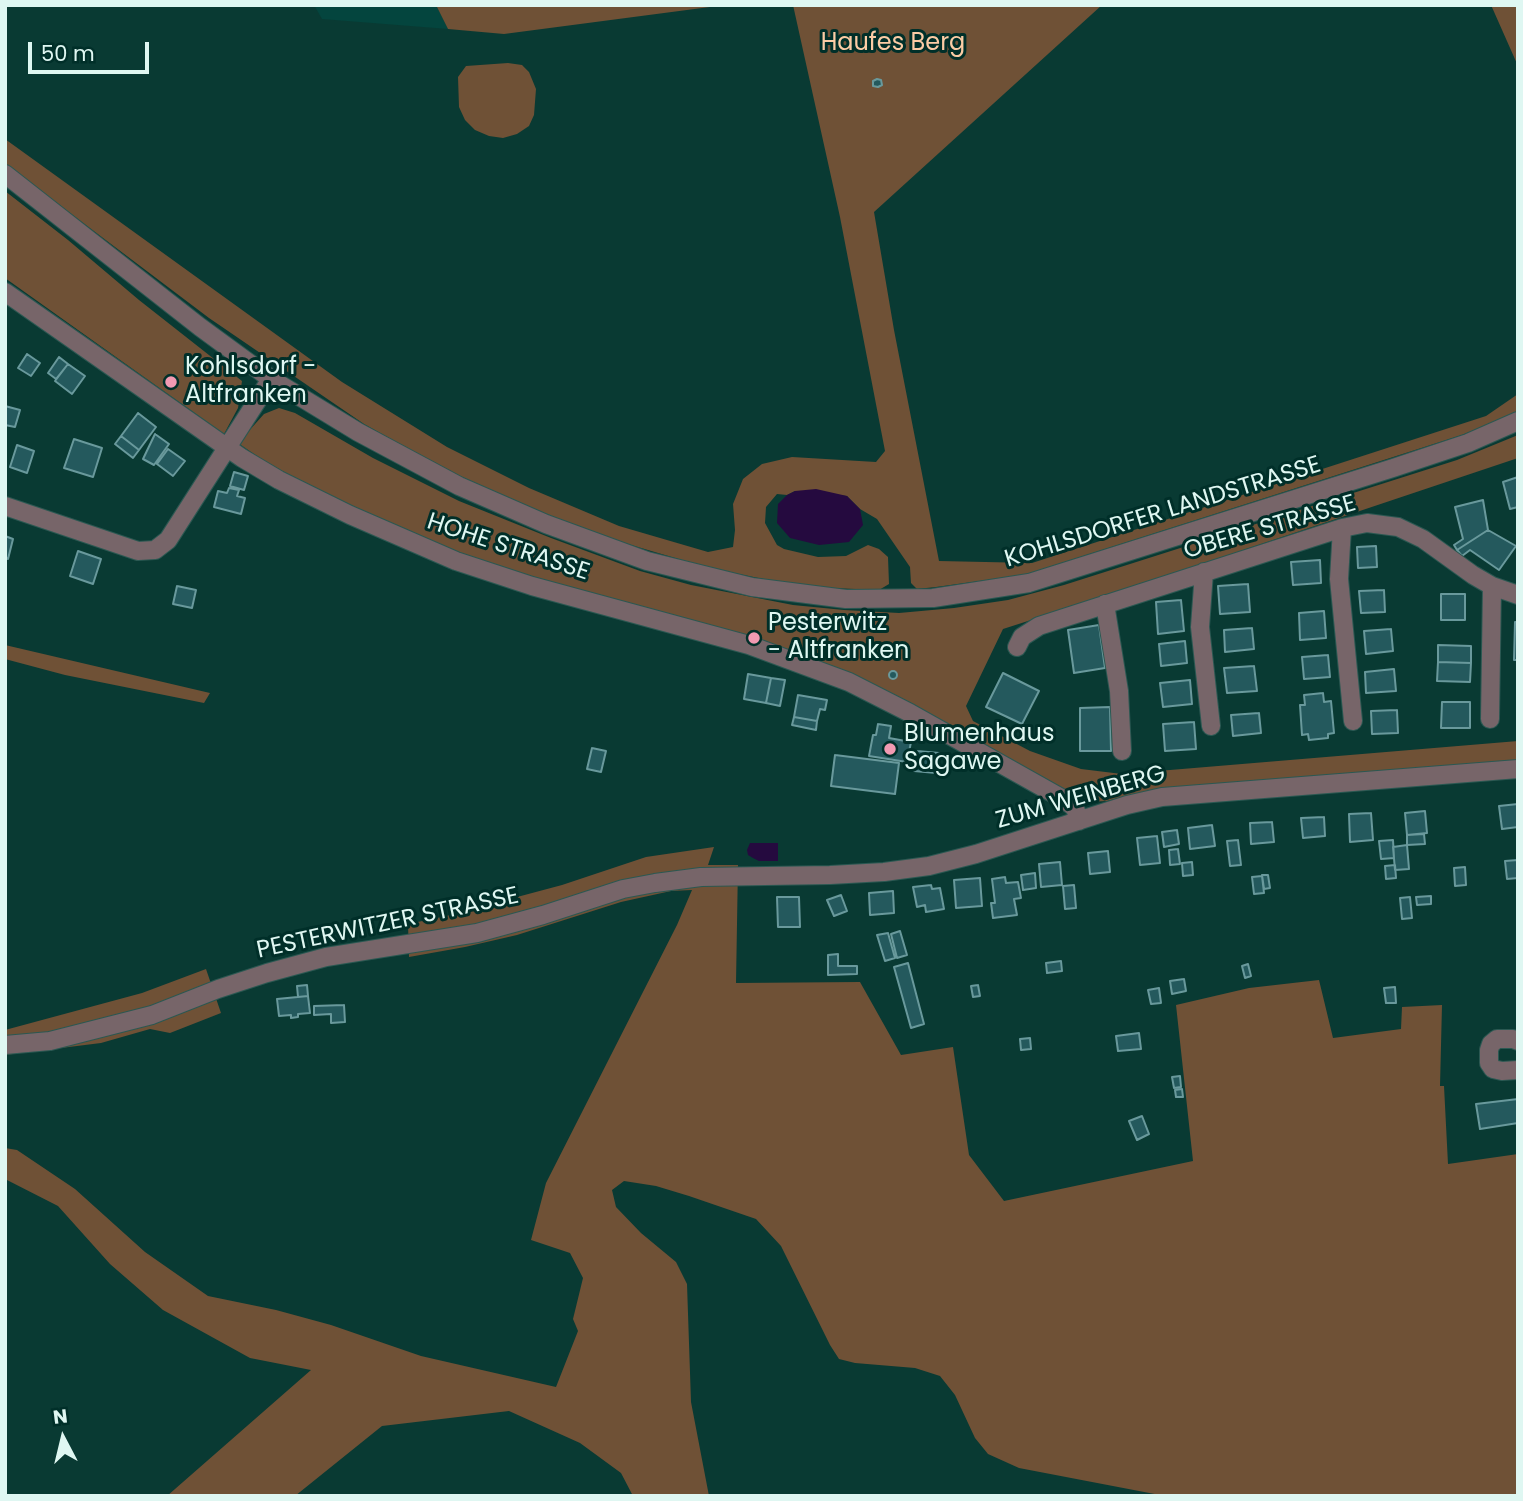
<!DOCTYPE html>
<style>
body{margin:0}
#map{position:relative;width:1523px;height:1501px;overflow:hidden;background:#093a33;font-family:Poppins,sans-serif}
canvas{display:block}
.frame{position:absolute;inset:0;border:7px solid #dff7f2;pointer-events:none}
.north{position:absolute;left:28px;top:1403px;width:70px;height:70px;-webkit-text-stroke:5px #002f29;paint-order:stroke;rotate:353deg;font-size:19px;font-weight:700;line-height:28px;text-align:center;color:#dff7f2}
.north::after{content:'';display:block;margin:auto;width:24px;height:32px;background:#dff7f2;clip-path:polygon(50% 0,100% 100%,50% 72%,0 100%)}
.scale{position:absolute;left:28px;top:42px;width:121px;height:32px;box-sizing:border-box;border:4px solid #dff7f2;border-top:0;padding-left:9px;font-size:21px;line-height:24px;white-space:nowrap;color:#dff7f2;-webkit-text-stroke:5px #002f29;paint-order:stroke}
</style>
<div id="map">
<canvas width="1523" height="1501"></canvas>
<div class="frame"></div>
<div class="north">N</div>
<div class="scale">50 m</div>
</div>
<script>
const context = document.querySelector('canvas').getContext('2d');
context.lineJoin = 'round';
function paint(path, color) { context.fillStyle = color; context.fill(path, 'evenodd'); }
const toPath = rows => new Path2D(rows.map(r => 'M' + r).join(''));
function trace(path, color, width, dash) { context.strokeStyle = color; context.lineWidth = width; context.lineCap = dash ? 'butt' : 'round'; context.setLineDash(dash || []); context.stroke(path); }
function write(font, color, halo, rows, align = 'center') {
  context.font = font + ' Poppins,sans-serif'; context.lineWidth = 6; context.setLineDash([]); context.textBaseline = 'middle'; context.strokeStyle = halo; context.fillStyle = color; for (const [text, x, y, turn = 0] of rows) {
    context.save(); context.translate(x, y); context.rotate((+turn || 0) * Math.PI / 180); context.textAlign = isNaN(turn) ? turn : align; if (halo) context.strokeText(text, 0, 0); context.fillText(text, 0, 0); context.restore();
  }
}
const built = toPath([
 [314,5,436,5,448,29,322,19]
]);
const green = toPath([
 [436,5,725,5,504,34,448,29],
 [793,5,1102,5,874,212,894,330,939,561,1032,563,1486,416,1518,394,1518,412,1462,435,1024,575,936,587,917,589,911,583,910,567,877,519,860,509,847,496,795,491,787,495,777,494,766,507,765,523,777,545,784,549,818,557,846,556,868,545,879,549,888,557,889,584,879,590,831,588,778,582,709,568,614,540,521,505,436,465,364,424,209,318,5,164,5,139,342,382,447,447,529,488,619,526,708,552,733,547,735,530,733,504,743,479,762,464,792,457,876,462,885,451,840,217],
 [1491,5,1518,5,1518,66],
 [508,63,522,65,529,72,536,89,534,115,529,126,517,134,503,138,489,136,475,130,465,120,459,107,458,77,466,66],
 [5,191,68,240,139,300,242,381,238,408,224,434,5,278],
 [279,408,295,413,373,458,459,501,551,538,640,571,691,585,793,605,844,610,899,613,954,608,1008,600,1064,585,1457,460,1518,435,1518,458,1103,597,1003,629,966,706,973,721,1030,751,1081,769,1122,774,1518,741,1518,763,1134,794,1107,801,1084,802,1055,791,909,707,535,578,459,554,355,508,274,468,238,443,264,414],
 [5,645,210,693,204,703,65,675,5,659],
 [714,847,708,865,738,865,736,983,860,982,901,1055,953,1047,969,1155,1004,1201,1193,1161,1176,1005,1249,988,1319,980,1333,1038,1401,1029,1402,1007,1442,1005,1440,1086,1444,1086,1448,1164,1518,1154,1518,1496,1165,1496,1019,1468,988,1454,975,1438,955,1395,940,1376,915,1368,855,1363,839,1359,830,1345,781,1246,756,1219,689,1196,656,1186,624,1181,612,1190,616,1207,641,1233,676,1262,687,1284,691,1402,709,1496,633,1496,621,1473,580,1443,509,1411,382,1426,295,1496,167,1496,311,1370,250,1358,163,1310,110,1264,58,1206,5,1179,5,1148,17,1150,75,1189,145,1252,208,1296,276,1310,331,1325,421,1356,556,1387,578,1331,573,1319,583,1278,570,1253,531,1240,546,1183,677,925,692,890,671,891,621,902,517,935,465,947,409,957,408,924,446,916,562,885,646,857],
 [206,969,221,1013,170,1033,150,1029,101,1043,5,1055,5,1030,142,993]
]);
const water = toPath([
 [816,489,847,496,860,509,863,525,849,542,819,545,790,538,777,523,778,504,787,495,795,491],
 [750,843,778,843,778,861,759,861,753,858,748,855,747,850]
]);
const building = toPath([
 [877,79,881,80,882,85,878,87,873,86,873,81,877,79],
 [27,354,40,363,31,376,18,368,27,354],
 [59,357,68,364,56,379,48,373,59,357],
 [68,364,85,376,72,394,55,381,68,364],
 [5,406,20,410,15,427,5,425,5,406],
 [138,413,156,427,139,450,121,436,138,413],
 [155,434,169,444,154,465,143,459,155,434],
 [121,436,139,450,133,458,115,444,121,436],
 [74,439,102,448,93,477,64,468,74,439],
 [17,445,34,451,27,473,10,467,17,445],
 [168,449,185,461,173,476,157,464,168,449],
 [234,472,248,476,244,490,230,486,234,472],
 [1518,477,1518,507,1510,509,1503,482,1518,477],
 [229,488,239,490,237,496,245,498,241,514,214,507,218,491,227,493,229,488],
 [1483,500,1488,530,1457,550,1454,545,1463,539,1455,507,1483,500],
 [1488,530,1516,546,1499,570,1470,550,1462,556,1457,550,1488,530],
 [5,536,13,539,8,559,5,558,5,536],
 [1376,546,1377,567,1358,568,1357,547,1376,546],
 [78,551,101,559,93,584,70,576,78,551],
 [1320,560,1321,583,1293,585,1291,562,1320,560],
 [1248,584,1250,612,1220,614,1218,586,1248,584],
 [177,586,196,590,192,608,173,604,177,586],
 [1384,590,1385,612,1361,613,1359,591,1384,590],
 [1441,594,1465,594,1465,620,1441,620,1441,594],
 [1181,600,1184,631,1158,634,1156,602,1181,600],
 [1324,611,1326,638,1300,640,1299,613,1324,611],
 [1515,622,1518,622,1518,660,1514,660,1515,622],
 [1099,625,1105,668,1074,673,1068,630,1099,625],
 [1252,628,1254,649,1225,652,1224,630,1252,628],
 [1391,629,1393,651,1366,654,1364,631,1391,629],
 [1185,641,1187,663,1161,666,1159,644,1185,641],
 [1438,645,1471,646,1471,663,1438,662,1438,645],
 [1328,655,1330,677,1304,679,1302,657,1328,655],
 [1438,662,1471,663,1470,682,1437,681,1438,662],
 [1254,666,1257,691,1227,693,1224,668,1254,666],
 [1394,669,1396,691,1366,693,1365,672,1394,669],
 '889 675a4 4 0 1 1 8 0a4 4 0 1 1-8 0Z',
 [1003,673,1039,691,1022,724,986,707,1003,673],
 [748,674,771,678,766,703,744,699,748,674],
 [771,678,785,680,780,706,766,703,771,678],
 [1190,680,1192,704,1163,707,1160,683,1190,680],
 [1323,693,1324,702,1331,701,1334,733,1328,734,1328,738,1309,740,1308,734,1302,735,1300,705,1305,705,1304,695,1323,693],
 [798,695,827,700,825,710,820,709,817,721,794,717,798,695],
 [1442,702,1470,702,1470,728,1441,728,1442,702],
 [1110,707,1111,751,1080,751,1080,708,1110,707],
 [1397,710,1398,733,1372,734,1371,711,1397,710],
 [1259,713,1261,733,1233,736,1231,715,1259,713],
 [794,717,817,721,816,730,792,725,794,717],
 [1194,722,1196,749,1165,751,1163,724,1194,722],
 [878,724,891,726,889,738,911,742,907,762,869,756,873,735,876,735,878,724],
 [592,748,606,751,601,772,587,769,592,748],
 [917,751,939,753,936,773,914,771,917,751],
 [835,755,899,763,895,794,831,786,835,755],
 [1518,804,1518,827,1502,829,1499,806,1518,804],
 [1425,811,1427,833,1407,835,1405,813,1425,811],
 [1371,813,1373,840,1350,842,1349,814,1371,813],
 [1324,817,1325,836,1303,838,1301,818,1324,817],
 [1272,822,1274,842,1251,844,1250,823,1272,822],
 [1212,825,1215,846,1190,849,1188,828,1212,825],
 [1177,830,1179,844,1164,847,1162,832,1177,830],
 [1424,834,1425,844,1407,845,1407,835,1424,834],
 [1157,836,1160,863,1140,865,1137,838,1157,836],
 [1238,840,1241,865,1230,866,1227,841,1238,840],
 [1393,840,1394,858,1381,859,1379,841,1393,840],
 [1407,845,1409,869,1395,870,1393,847,1407,845],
 [1178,849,1180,864,1170,865,1169,850,1178,849],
 [1108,851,1110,872,1090,874,1088,853,1108,851],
 [1518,860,1518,878,1507,879,1505,861,1518,860],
 [1060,862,1062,885,1041,887,1039,864,1060,862],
 [1192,862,1193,875,1183,876,1182,863,1192,862],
 [1395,865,1396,878,1386,879,1385,866,1395,865],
 [1465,867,1466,885,1455,886,1454,868,1465,867],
 [1035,873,1036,888,1023,890,1021,875,1035,873],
 [1262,875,1268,875,1270,888,1264,889,1262,875],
 [1262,876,1264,893,1254,894,1252,877,1262,876],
 [1005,877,1006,883,1018,882,1021,898,1014,899,1017,915,993,918,991,903,995,903,992,879,1005,877],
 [980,878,982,906,956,908,954,880,980,878],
 [931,885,932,889,940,888,944,909,926,912,925,905,917,907,913,887,931,885],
 [1074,885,1076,908,1065,909,1063,886,1074,885],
 [893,891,894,913,870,915,869,893,893,891],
 [841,895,847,911,834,916,827,900,841,895],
 [1431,896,1431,904,1417,905,1416,897,1431,896],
 [777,897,799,897,800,927,778,927,777,897],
 [1410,897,1412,918,1402,919,1400,898,1410,897],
 [900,931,907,955,897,958,891,934,900,931],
 [888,933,895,958,885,961,877,935,888,933],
 [838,954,838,966,857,966,857,974,828,975,828,955,838,954],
 [1061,961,1062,971,1047,973,1046,963,1061,961],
 [908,963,924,1024,911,1028,894,967,908,963],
 [1248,964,1251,976,1245,978,1242,966,1248,964],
 [1184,979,1186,991,1172,994,1170,981,1184,979],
 [307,985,308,996,298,997,297,986,307,985],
 [978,985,980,996,973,997,971,986,978,985],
 [1395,987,1396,1003,1386,1003,1384,988,1395,987],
 [1159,988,1161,1003,1151,1004,1148,990,1159,988],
 [308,996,310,1013,298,1014,298,1017,291,1018,291,1015,279,1016,277,999,308,996],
 [344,1005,345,1022,331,1023,331,1014,314,1015,314,1006,344,1005],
 [1139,1033,1141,1049,1118,1051,1116,1036,1139,1033],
 [1030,1038,1031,1049,1021,1050,1020,1039,1030,1038],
 [1180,1076,1181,1087,1174,1088,1172,1077,1180,1076],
 [1182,1089,1183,1097,1176,1097,1175,1090,1182,1089],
 [1518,1099,1518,1123,1480,1129,1476,1104,1518,1099],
 [1142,1116,1149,1134,1137,1140,1129,1121,1142,1116]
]);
const minor = toPath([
 [5,174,200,327,271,379,358,432,459,486,546,524,647,561,752,587,846,599,933,598,1029,583,1393,468,1468,443,1518,421],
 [5,292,242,458,279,480,350,515,456,561,532,586,749,645,849,682,910,713,1065,800,1075,808,1079,821],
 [5,506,138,551,155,550,168,540,271,379],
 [1342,528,1339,579,1353,721],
 [1204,572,1200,627,1211,726],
 [1105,604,1119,691,1122,751],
 [1017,647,1022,637,1039,626,1342,528,1367,523,1398,527,1423,539,1473,575,1492,586,1518,595],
 [1490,719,1492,586],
 [1518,1041,1513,1039,1497,1039,1491,1044,1489,1050,1489,1063,1493,1069,1502,1071,1518,1070],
 [5,1045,50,1041,152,1015,218,989,267,973,326,957,477,933,543,915,623,889,655,883,701,877,830,875,884,872,929,866,976,854,1127,805,1162,797,1518,769]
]);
const markers = [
 [171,382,7,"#f19ab2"],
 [754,638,7,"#f19ab2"],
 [890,749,7,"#f19ab2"]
];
const parkNames = [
 ["Haufes Berg",893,44]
];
const poiNames = [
 ["Kohlsdorf -",185,368],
 ["Altfranken",185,396],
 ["Pesterwitz",768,624],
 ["- Altfranken",768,652],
 ["Blumenhaus",904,735],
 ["Sagawe",904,763]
];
const streetNames = [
 ["KOHLSDORFER LANDSTRASSE",1163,513,-17],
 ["OBERE STRASSE",1270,528,-16],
 ["HOHE STRASSE",508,548,18],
 ["ZUM WEINBERG",1081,798,-16],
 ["PESTERWITZER STRASSE",388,924,-12]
];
paint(built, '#04453e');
paint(green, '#6f5136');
paint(water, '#250a3f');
paint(building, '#24595d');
trace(building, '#69999c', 2);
trace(minor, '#2b5852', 20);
trace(minor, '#776569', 18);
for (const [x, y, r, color] of markers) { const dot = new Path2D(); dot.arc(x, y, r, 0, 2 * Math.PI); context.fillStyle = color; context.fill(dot); trace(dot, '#002f29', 2.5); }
write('24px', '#fbcca5', '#002f29', parkNames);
write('24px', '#dff7f2', '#002f29', poiNames, 'left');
write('24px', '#dff7f2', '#002f29', streetNames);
</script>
